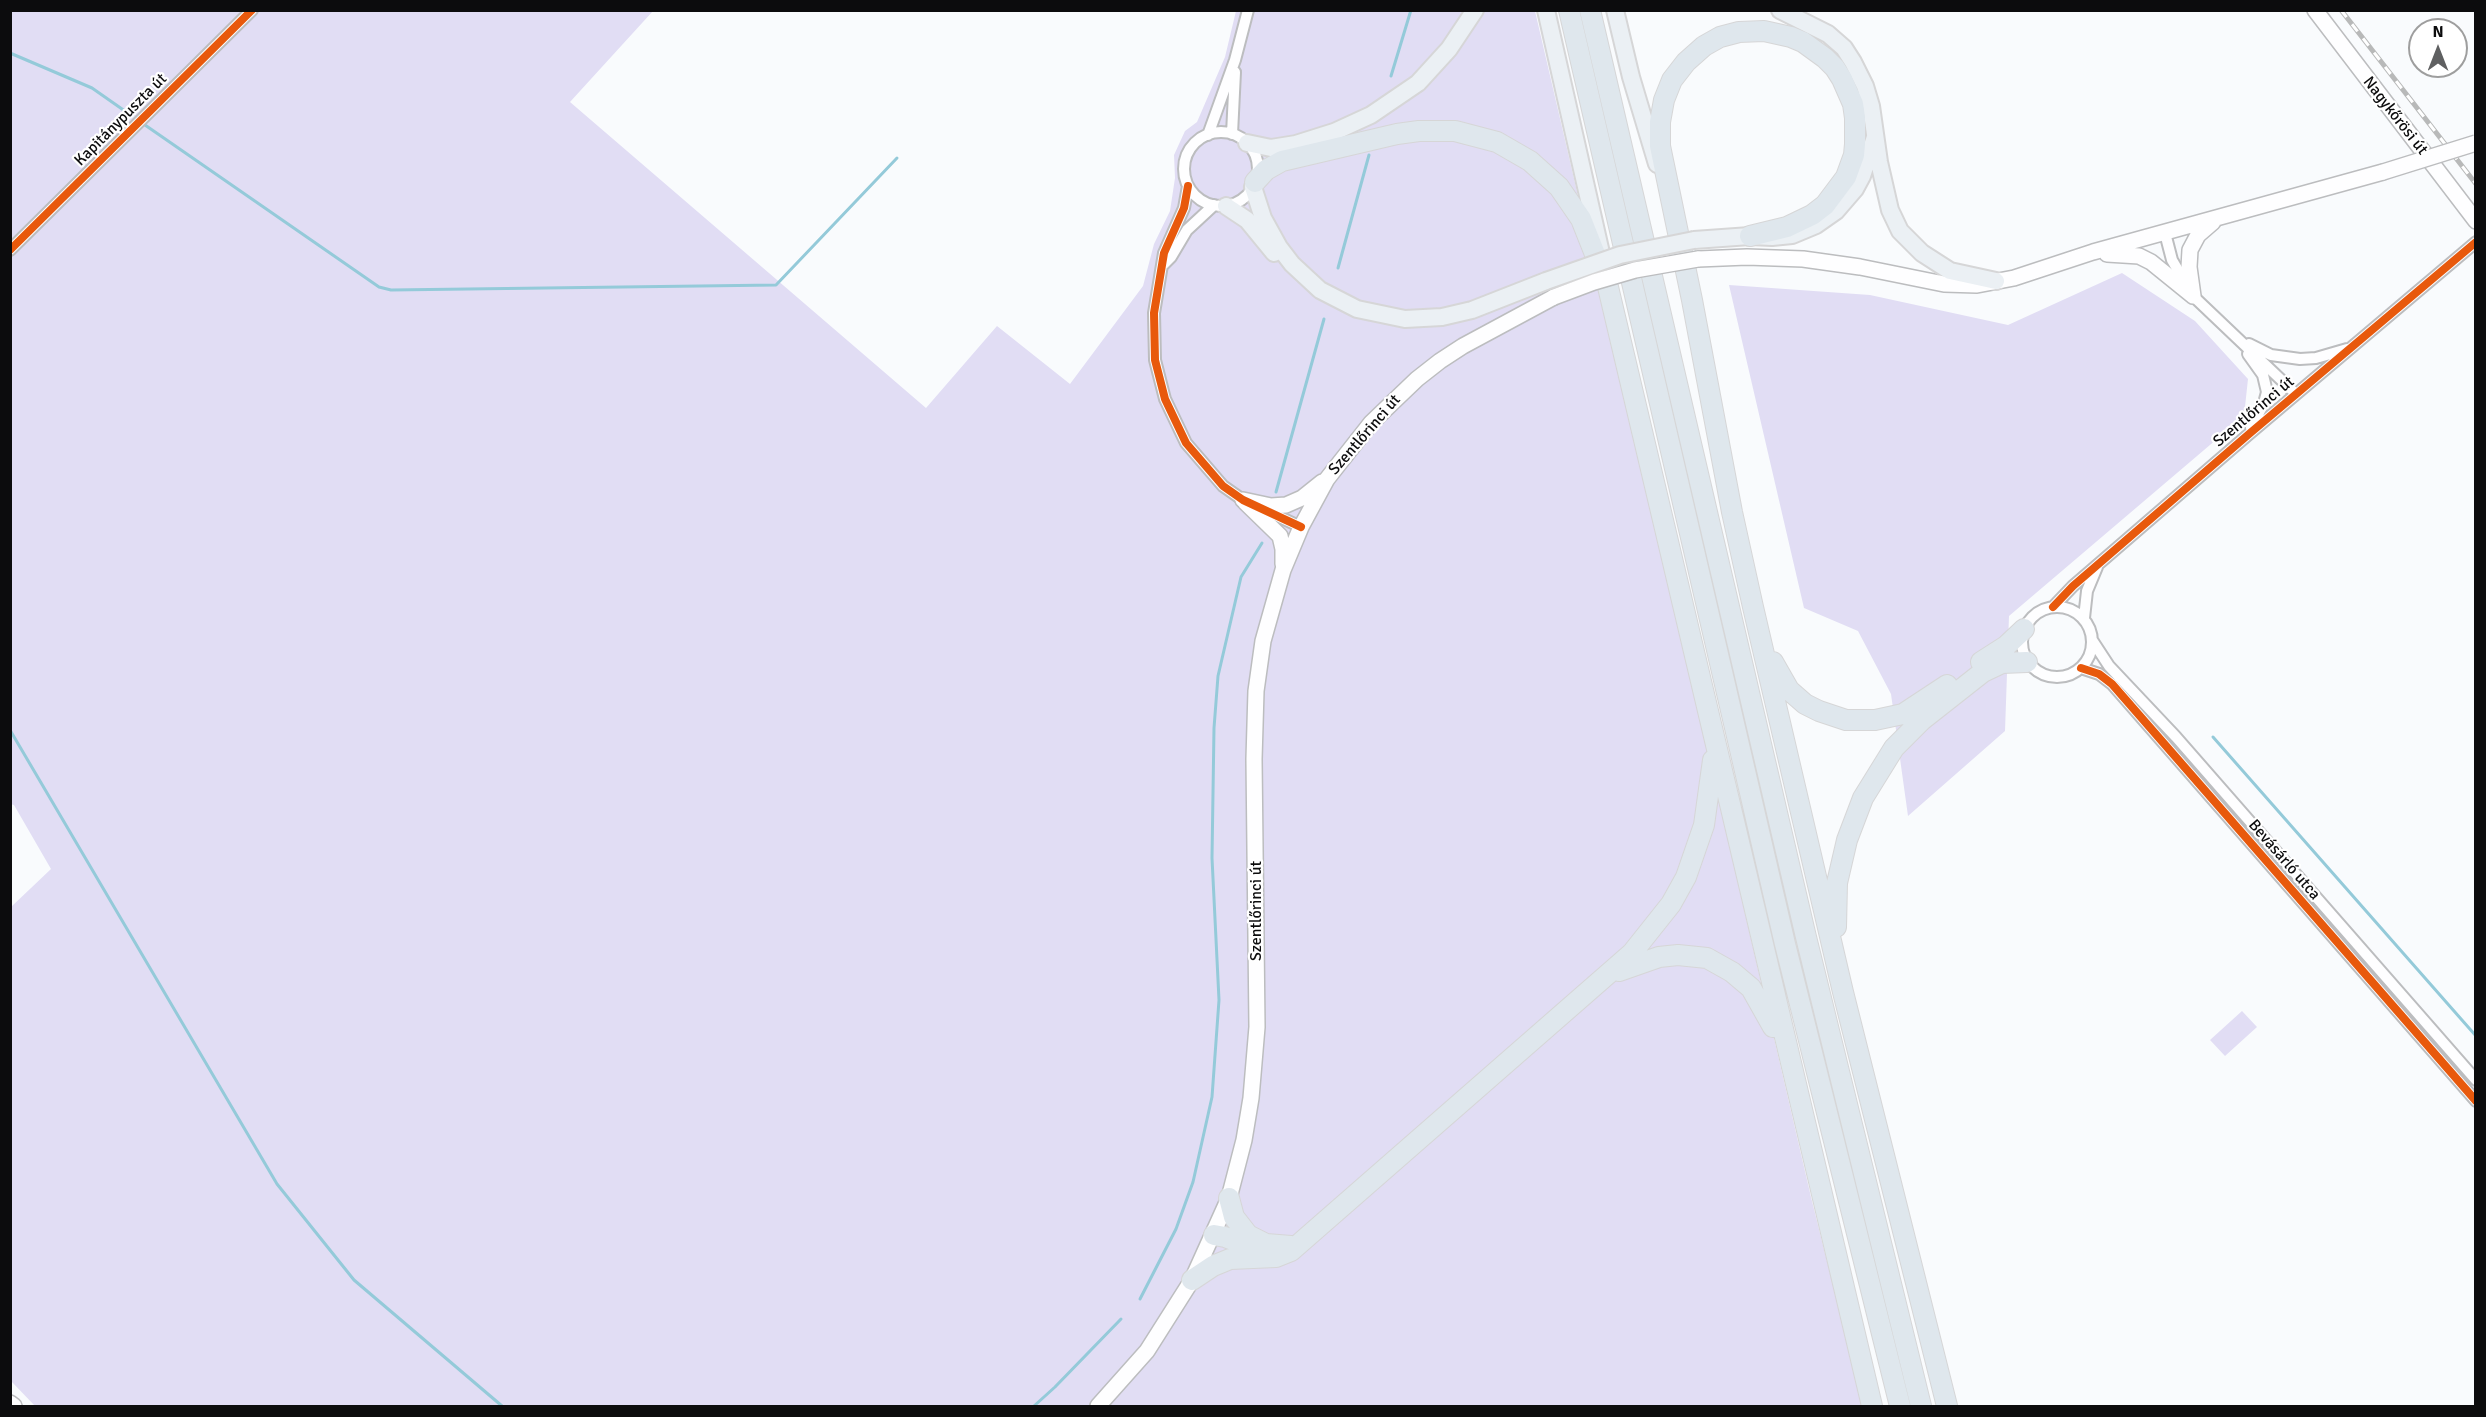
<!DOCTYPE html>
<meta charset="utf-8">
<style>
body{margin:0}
#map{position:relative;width:2486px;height:1417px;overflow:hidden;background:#f9fbfd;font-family:Signika,sans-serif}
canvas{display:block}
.frame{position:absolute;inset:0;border:12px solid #0c0c0d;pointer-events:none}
.north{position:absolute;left:2408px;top:18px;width:60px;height:60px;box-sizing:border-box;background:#fff;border:2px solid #9e9e9e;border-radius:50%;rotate:0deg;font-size:16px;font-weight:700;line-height:24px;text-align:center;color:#0c0c0d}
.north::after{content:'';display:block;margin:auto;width:21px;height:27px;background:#5f6061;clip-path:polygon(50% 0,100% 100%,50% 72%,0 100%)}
</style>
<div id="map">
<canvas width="2486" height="1417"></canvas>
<div class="frame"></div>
<div class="north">N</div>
</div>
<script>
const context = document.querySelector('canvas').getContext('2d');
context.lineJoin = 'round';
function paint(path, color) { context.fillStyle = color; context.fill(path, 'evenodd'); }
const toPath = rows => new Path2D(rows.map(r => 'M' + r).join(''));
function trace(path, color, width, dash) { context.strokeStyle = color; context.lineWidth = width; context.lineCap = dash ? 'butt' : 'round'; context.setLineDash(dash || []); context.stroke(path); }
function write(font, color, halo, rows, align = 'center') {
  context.font = font + ' Signika,sans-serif'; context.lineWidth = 4.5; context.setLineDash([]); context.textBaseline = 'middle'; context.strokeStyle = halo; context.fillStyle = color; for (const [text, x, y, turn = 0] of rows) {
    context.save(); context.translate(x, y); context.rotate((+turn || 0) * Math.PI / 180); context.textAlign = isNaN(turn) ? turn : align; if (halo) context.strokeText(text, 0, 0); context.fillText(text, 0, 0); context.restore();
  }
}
const green = toPath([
 [11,11,653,11,570,102,926,408,997,326,1070,384,1143,286,1154,244,1170,211,1175,178,1174,155,1185,131,1197,122,1225,57,1236,11,1535,11,1811,1197,1863,1406,35,1406,11,1381,11,907,51,869,14,805,10,804],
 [2122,273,2195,321,2248,379,2244,416,2009,616,2005,731,1908,816,1891,694,1858,631,1804,608,1729,285,1870,295,2008,325],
 [2242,1011,2257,1027,2225,1056,2210,1040]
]);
const stream = toPath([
 [10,53,92,88,132,116],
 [1391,76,1411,10],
 [145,125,379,287,391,290,776,285,897,158],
 [1338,268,1369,155],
 [1276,492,1324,319],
 [10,730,277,1184,354,1280,502,1406],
 [2213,737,2476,1036],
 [1140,1299,1176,1229,1193,1182,1212,1097,1219,1000,1212,858,1214,728,1218,676,1241,577,1262,543],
 [1034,1406,1055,1387,1121,1319]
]);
const street = toPath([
 '1184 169a37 37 0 1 1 74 0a37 37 0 1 1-74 0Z',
 [1232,134,1235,72],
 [1208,135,1235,60,1248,10],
 [1188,186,1184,208,1164,253,1154,313,1155,360,1165,399,1186,443,1223,486,1243,500,1301,527],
 [2165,233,2172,260,2193,296,2296,394],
 [10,250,252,10],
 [1163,265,1171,257,1187,230,1214,205],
 [2249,344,2271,355,2300,359,2316,358,2347,349],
 [2248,354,2263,375,2267,392,2264,403,2251,428],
 '2022 642a35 35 0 1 1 70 0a35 35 0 1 1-70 0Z',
 [2053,607,2073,586,2249,434,2476,242],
 [2084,618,2087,591,2097,567],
 [2092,640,2109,666,2176,737,2476,1080],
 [2081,668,2099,674,2112,684,2476,1101]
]);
const secondary = toPath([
 [2315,10,2476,221],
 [2107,254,2139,256,2151,262,2193,296],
 [1698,259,1747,257,1803,259,1860,267,1944,284,1977,285,2014,278,2093,252,2383,172],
 [2193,296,2189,267,2190,250,2198,235,2213,222],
 [1243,500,1271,506,1286,505,1302,498,1322,482],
 [1245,502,1280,536,1283,549,1283,564],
 [10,1403,14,1406],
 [1098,1406,1147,1351,1192,1280,1229,1198,1244,1140,1251,1098,1257,1027,1254,759,1256,691,1263,641,1283,570,1301,527,1327,479,1371,423,1417,379,1440,361,1463,346,1554,297]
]);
const primary = toPath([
 [1546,10,1601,253],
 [1615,10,1631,77,1657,164],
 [1780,10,1828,34,1844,48,1853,62,1865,86,1871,106,1879,162,1890,210,1900,231,1922,253,1950,271,1996,281],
 [1247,143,1271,148,1296,144,1334,132,1371,115,1418,83,1449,49,1475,10],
 [1253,187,1263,218,1279,247,1292,264,1320,290,1357,309,1405,319,1442,317,1472,310,1546,281],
 [1226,206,1247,220,1274,253],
 [1694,240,1750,236,1772,237,1792,235,1816,225,1836,211,1855,189,1862,176,1875,137]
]);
const highway = toPath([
 [1569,10,1785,944,1900,1406],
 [1590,10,1806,937,1921,1406],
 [1255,182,1266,170,1282,161,1397,134,1419,131,1455,131,1497,142,1530,161,1559,187,1581,219,1608,287,1872,1406],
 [1750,236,1787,227,1812,215,1825,205,1846,177,1854,155,1855,144,1855,118,1853,104,1842,79,1835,68,1825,58,1803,42,1791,37,1764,31,1739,32,1720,37,1704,46,1686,62,1672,80,1664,100,1660,122,1660,146,1692,300,1732,512,1753,607,1843,992,1947,1406],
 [1773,662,1789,690,1805,704,1819,711,1846,720,1875,720,1903,714,1947,685],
 [1981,662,2006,646,2024,629],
 [1836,927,1837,883,1847,840,1863,798,1894,748,1922,720,1983,672,2002,663,2027,662],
 [1619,971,1659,957,1678,955,1707,958,1732,972,1751,988,1773,1027],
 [1229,1198,1234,1217,1248,1235,1266,1244,1291,1246],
 [1214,1235,1225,1237,1256,1249],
 [1192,1280,1213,1266,1230,1259,1276,1257,1291,1251,1632,953,1671,904,1686,877,1704,825,1713,760]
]);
const rail = toPath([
 [2341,10,2476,184]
]);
const secondaryBridge = toPath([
 [2383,172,2476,143],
 [1554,297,1594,282,1635,270,1698,259]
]);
const primaryBridge = toPath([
 [1546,281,1620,255,1694,240]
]);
const cycleway = toPath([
 [1188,186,1184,208,1164,253,1154,313,1155,360,1165,399,1186,443,1223,486,1243,500,1301,527],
 [10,250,252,10],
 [2053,607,2073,586,2249,434,2476,242],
 [2081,668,2099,674,2112,684,2476,1101]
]);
const streetNames = [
 ["Nagykőrösi út",2395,116,52],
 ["Kapitánypuszta út",121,120,-45],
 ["Szentlőrinci út",2254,412,-40],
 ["Szentlőrinci út",1365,435,-49],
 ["Bevásárló utca",2284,860,49],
 ["Szentlőrinci út",1257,911,-90]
];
paint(green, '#e1ddf4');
trace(stream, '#94cad9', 3);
trace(street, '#bcbdbf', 14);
trace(secondary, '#bcbdbf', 18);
trace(primary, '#d6d6d7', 20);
trace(highway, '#d6d6d7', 22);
trace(street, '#fefeff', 10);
trace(secondary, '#fefeff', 15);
trace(primary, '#ebf0f4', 16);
trace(highway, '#dfe7ed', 20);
trace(rail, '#b8b9b9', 5);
trace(rail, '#fff', 3, [9]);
trace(secondaryBridge, '#bcbdbf', 18, []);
trace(primaryBridge, '#d6d6d7', 20, []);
trace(secondaryBridge, '#fefeff', 15);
trace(primaryBridge, '#ebf0f4', 16);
trace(cycleway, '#e8590c', 8);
write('16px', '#0c0c0d', '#fff', streetNames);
</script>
